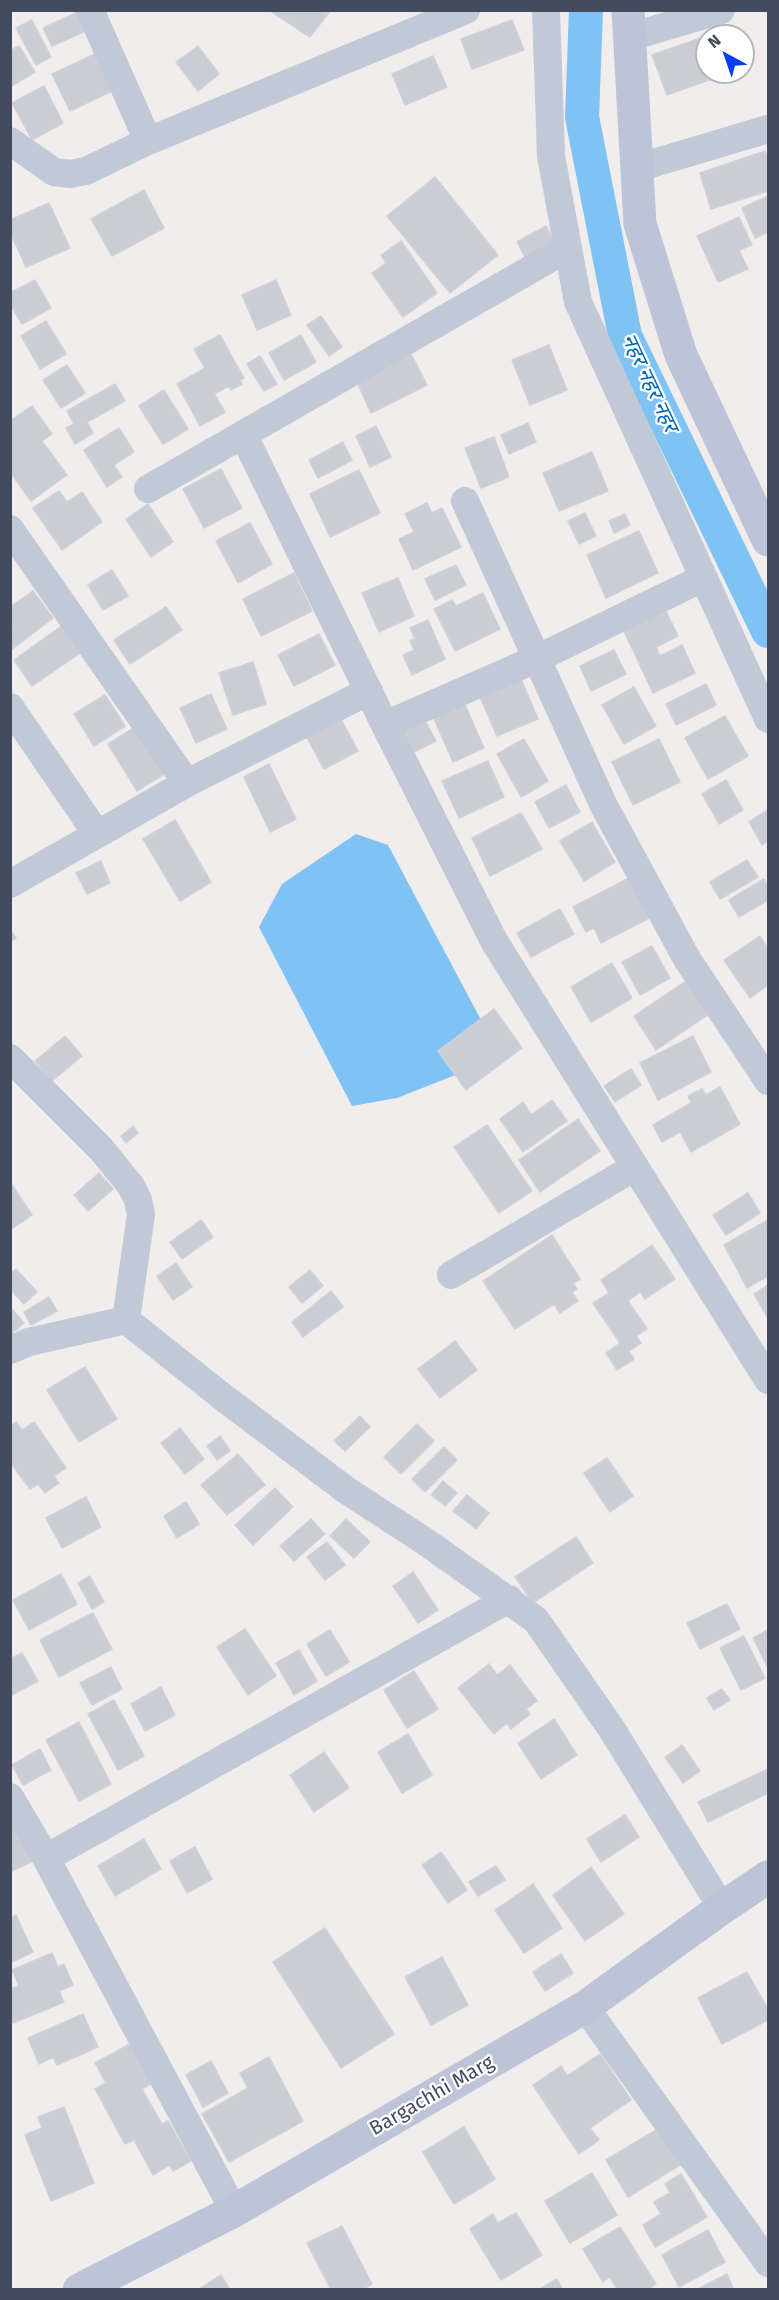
<!DOCTYPE html>
<meta charset="utf-8">
<style>
body{margin:0}
#map{position:relative;width:779px;height:2300px;overflow:hidden;background:#f0edec;font-family:"Fira Sans",sans-serif}
canvas{display:block}
.frame{position:absolute;inset:0;border:12px solid #434b5c;pointer-events:none}
.north{position:absolute;left:695px;top:24px;width:60px;height:60px;box-sizing:border-box;background:#fff;border:2px solid #b4b7be;border-radius:50%;rotate:320deg;font-size:16px;font-weight:700;line-height:24px;text-align:center;color:#434b5c}
.north::after{content:'';display:block;margin:auto;width:21px;height:27px;background:#083eee;clip-path:polygon(50% 0,100% 100%,50% 72%,0 100%)}
</style>
<div id="map">
<canvas width="779" height="2300"></canvas>
<div class="frame"></div>
<div class="north">N</div>
</div>
<script>
const context = document.querySelector('canvas').getContext('2d');
context.lineJoin = 'round';
function paint(path, color) { context.fillStyle = color; context.fill(path, 'evenodd'); }
const toPath = rows => new Path2D(rows.map(r => 'M' + r).join(''));
function trace(path, color, width, dash) { context.strokeStyle = color; context.lineWidth = width; context.lineCap = dash ? 'butt' : 'round'; context.setLineDash(dash || []); context.stroke(path); }
function write(font, color, halo, rows, align = 'center') {
  context.font = font + ' "Fira Sans","Noto Sans Devanagari",sans-serif'; context.lineWidth = 4.5; context.setLineDash([]); context.textBaseline = 'middle'; context.strokeStyle = halo; context.fillStyle = color; for (const [text, x, y, turn = 0] of rows) {
    context.save(); context.translate(x, y); context.rotate((+turn || 0) * Math.PI / 180); context.textAlign = isNaN(turn) ? turn : align; if (halo) context.strokeText(text, 0, 0); context.fillText(text, 0, 0); context.restore();
  }
}
const water = toPath([
 [356,834,388,845,489,1035,473,1068,397,1098,352,1106,259,927,282,884]
]);
const canal = toPath([
 [586,10,582,117,625,336,768,631]
]);
const building = toPath([
 [269,10,331,10,310,37,269,10],
 [80,11,88,30,52,46,43,28,80,11],
 [32,20,51,57,36,65,16,28,32,20],
 [512,20,524,50,472,69,461,39,512,20],
 [730,30,731,36,714,36,714,35,730,30],
 [706,36,707,72,719,72,720,76,667,95,652,55,706,36],
 [19,46,35,72,10,87,10,51,19,46],
 [198,46,219,74,198,91,176,62,198,46],
 [97,53,114,90,70,111,52,74,97,53],
 [433,56,447,87,405,105,392,74,433,56],
 [44,86,63,123,32,140,12,103,44,86],
 [765,151,768,162,768,191,711,209,700,173,765,151],
 [435,177,498,255,450,293,387,216,435,177],
 [144,190,164,228,112,256,91,219,144,190],
 [768,196,768,232,755,238,742,208,768,196],
 [49,203,70,248,26,267,10,232,10,220,49,203],
 [739,217,752,245,739,250,748,269,718,282,697,236,739,217],
 [546,226,556,244,527,261,517,242,546,226],
 [401,241,437,293,403,317,372,273,386,263,381,255,401,241],
 [35,280,51,308,22,324,10,304,10,293,35,280],
 [276,280,291,315,257,330,242,295,276,280],
 [321,316,342,347,329,356,307,325,321,316],
 [46,321,66,354,40,369,21,336,46,321],
 [220,335,244,378,240,380,242,384,231,390,229,386,214,394,225,412,200,426,177,384,205,368,194,349,220,335],
 [301,335,316,362,284,380,269,353,301,335],
 [549,345,567,390,530,405,512,360,549,345],
 [410,352,427,385,371,413,355,378,410,352],
 [260,356,277,384,264,391,247,364,260,356],
 [67,365,85,393,61,408,43,380,67,365],
 [115,384,125,401,87,422,93,433,75,444,66,428,74,424,67,411,115,384],
 [164,390,188,429,163,444,139,406,164,390],
 [32,406,52,434,42,441,67,475,31,501,10,472,10,421,32,406],
 [528,423,536,442,509,454,501,435,528,423],
 [376,426,391,457,370,467,356,436,376,426],
 [119,428,134,452,114,465,122,477,107,487,84,450,119,428],
 [494,437,509,477,481,488,465,448,494,437],
 [343,442,352,460,318,478,309,460,343,442],
 [592,452,608,491,559,511,543,473,592,452],
 [221,469,242,508,204,528,183,489,221,469],
 [359,470,380,513,330,537,310,494,359,470],
 [59,491,67,502,82,492,102,522,62,550,33,508,59,491],
 [427,503,432,513,442,508,461,547,413,570,399,539,414,532,405,514,427,503],
 [148,504,173,542,151,557,126,519,148,504],
 [585,513,596,536,579,544,568,521,585,513],
 [625,514,630,525,614,533,609,521,625,514],
 [250,523,272,564,238,583,216,541,250,523],
 [639,531,658,573,606,598,587,555,639,531],
 [456,565,466,585,435,600,425,579,456,565],
 [112,570,128,596,103,610,88,585,112,570],
 [294,573,312,611,261,636,243,599,294,573],
 [398,578,414,616,379,632,362,593,398,578],
 [33,591,53,618,11,650,10,632,13,631,10,628,10,607,33,591],
 [483,593,500,629,455,651,434,609,452,600,456,606,483,593],
 [166,607,182,630,130,664,114,640,166,607],
 [664,607,678,636,656,647,660,656,682,645,695,673,653,693,622,627,664,607],
 [428,620,445,659,412,675,403,655,414,650,410,641,415,638,410,628,428,620],
 [63,625,82,652,32,686,14,660,63,625],
 [319,634,335,665,294,686,278,655,319,634],
 [614,650,626,674,591,691,580,666,614,650],
 [253,662,266,704,233,715,219,673,253,662],
 [521,679,538,719,497,736,480,697,521,679],
 [706,684,716,705,676,725,666,704,706,684],
 [634,687,656,726,624,744,602,705,634,687],
 [211,694,227,729,196,743,180,708,211,694],
 [105,695,125,726,94,746,74,714,105,695],
 [462,698,484,748,453,762,431,712,462,698],
 [725,716,748,756,708,779,685,738,725,716],
 [340,717,358,751,324,769,306,736,340,717],
 [424,719,436,741,414,752,403,729,424,719],
 [137,726,166,773,137,791,108,744,137,726],
 [524,739,548,781,521,797,497,754,524,739],
 [659,739,680,782,633,805,612,762,659,739],
 [488,761,504,797,459,818,442,781,488,761],
 [269,764,296,819,270,832,244,777,269,764],
 [726,780,743,810,719,824,702,794,726,780],
 [566,785,580,812,549,828,535,802,566,785],
 [768,810,768,841,762,845,749,822,768,810],
 [521,813,542,849,490,876,472,838,521,813],
 [175,820,211,882,180,901,143,839,175,820],
 [592,822,615,862,584,881,560,841,592,822],
 [747,860,758,877,720,899,710,882,747,860],
 [101,861,110,883,87,894,76,873,101,861],
 [633,876,653,916,601,943,594,928,586,932,573,907,633,876],
 [764,879,768,887,768,900,739,917,729,900,764,879],
 [560,909,574,934,531,957,517,933,560,909],
 [10,929,16,938,10,942,10,929],
 [760,936,768,949,768,985,750,998,724,960,760,936],
 [652,946,670,978,640,995,622,962,652,946],
 [612,963,632,998,591,1022,571,987,612,963],
 [686,981,709,1014,656,1050,634,1016,686,981],
 [494,1009,522,1048,466,1090,438,1051,494,1009],
 [65,1036,82,1056,52,1081,35,1061,65,1036],
 [693,1036,711,1072,658,1100,640,1063,693,1036],
 [631,1069,641,1085,615,1102,604,1086,631,1069],
 [720,1087,740,1124,691,1152,680,1132,662,1142,653,1125,691,1103,688,1096,702,1089,706,1095,720,1087],
 [552,1100,567,1121,523,1152,500,1119,523,1102,531,1115,552,1100],
 [578,1119,600,1151,540,1192,519,1160,578,1119],
 [487,1125,532,1191,499,1213,454,1147,487,1125],
 [133,1126,138,1133,126,1143,121,1136,133,1126],
 [99,1173,113,1189,88,1211,74,1195,99,1173],
 [10,1182,32,1215,10,1230,10,1182],
 [748,1193,760,1213,726,1235,713,1215,748,1193],
 [201,1220,213,1237,182,1259,170,1242,201,1220],
 [768,1220,768,1276,747,1288,724,1245,768,1220],
 [552,1235,580,1279,573,1283,577,1289,572,1292,578,1301,560,1313,554,1304,515,1329,483,1281,552,1235],
 [652,1245,675,1279,645,1299,640,1292,628,1301,647,1329,636,1336,641,1343,629,1351,634,1359,617,1370,606,1353,620,1343,593,1303,609,1293,601,1280,652,1245],
 [176,1263,192,1287,173,1300,157,1276,176,1263],
 [16,1269,37,1292,24,1304,10,1289,10,1274,16,1269],
 [310,1270,323,1286,302,1303,289,1287,310,1270],
 [768,1285,768,1319,754,1294,768,1285],
 [331,1291,343,1307,303,1337,292,1322,331,1291],
 [49,1297,57,1311,31,1325,24,1312,49,1297],
 [10,1307,24,1323,10,1335,10,1307],
 [455,1341,477,1370,440,1398,418,1369,455,1341],
 [85,1367,117,1419,79,1442,47,1390,85,1367],
 [360,1416,370,1427,345,1451,334,1441,360,1416],
 [16,1422,22,1430,34,1422,66,1468,54,1476,59,1483,45,1493,38,1484,30,1489,10,1462,10,1426,16,1422],
 [417,1424,434,1441,401,1474,384,1457,417,1424],
 [180,1428,204,1459,185,1474,161,1443,180,1428],
 [220,1436,230,1451,217,1460,207,1446,220,1436],
 [444,1447,457,1460,425,1492,412,1479,444,1447],
 [238,1454,265,1485,227,1515,201,1485,238,1454],
 [607,1458,633,1496,610,1512,584,1473,607,1458],
 [443,1481,457,1493,445,1506,431,1495,443,1481],
 [275,1488,293,1507,253,1545,235,1525,275,1488],
 [467,1495,489,1513,476,1529,453,1511,467,1495],
 [86,1497,101,1527,62,1548,46,1518,86,1497],
 [186,1502,199,1524,177,1538,164,1516,186,1502],
 [311,1519,325,1534,294,1561,280,1546,311,1519],
 [346,1519,370,1542,354,1558,330,1536,346,1519],
 [576,1537,593,1563,533,1603,515,1577,576,1537],
 [327,1542,345,1565,325,1580,307,1557,327,1542],
 [413,1572,438,1610,418,1623,393,1586,413,1572],
 [61,1574,77,1604,29,1630,13,1600,61,1574],
 [90,1576,104,1602,92,1609,78,1583,90,1576],
 [727,1604,740,1629,700,1649,687,1623,727,1604],
 [93,1613,112,1649,59,1677,40,1640,93,1613],
 [245,1629,276,1676,248,1695,217,1647,245,1629],
 [330,1630,349,1662,326,1676,307,1644,330,1630],
 [768,1630,768,1668,753,1638,768,1630],
 [744,1636,765,1678,741,1690,720,1648,744,1636],
 [299,1650,317,1681,294,1695,276,1663,299,1650],
 [22,1653,38,1681,10,1696,10,1659,22,1653],
 [489,1664,497,1675,510,1665,537,1701,526,1709,530,1714,511,1729,507,1723,494,1734,458,1688,489,1664],
 [111,1667,122,1689,92,1705,80,1683,111,1667],
 [414,1671,438,1709,407,1728,384,1690,414,1671],
 [161,1687,175,1715,145,1731,131,1704,161,1687],
 [722,1689,730,1700,714,1710,707,1698,722,1689],
 [114,1700,144,1756,118,1770,88,1714,114,1700],
 [554,1719,577,1755,541,1779,518,1743,554,1719],
 [79,1722,111,1784,79,1801,46,1740,79,1722],
 [408,1734,432,1775,402,1793,378,1752,408,1734],
 [682,1745,700,1771,683,1783,665,1757,682,1745],
 [40,1749,51,1770,23,1785,12,1765,40,1749],
 [324,1752,349,1788,314,1812,290,1775,324,1752],
 [768,1769,768,1793,708,1822,698,1802,768,1769],
 [625,1815,639,1837,601,1862,587,1839,625,1815],
 [10,1817,33,1861,10,1872,10,1817],
 [144,1839,161,1869,115,1896,98,1866,144,1839],
 [195,1847,212,1879,187,1893,170,1861,195,1847],
 [441,1852,467,1890,448,1903,422,1865,441,1852],
 [496,1866,505,1880,478,1896,469,1882,496,1866],
 [591,1867,624,1914,585,1941,553,1895,591,1867],
 [533,1884,562,1928,524,1953,495,1910,533,1884],
 [16,1915,33,1952,10,1963,10,1918,16,1915],
 [325,1928,394,2034,341,2068,273,1962,325,1928],
 [52,1953,58,1967,64,1964,73,1985,59,1991,64,2002,13,2023,10,2017,10,1989,19,1986,12,1970,52,1953],
 [561,1954,573,1973,545,1991,533,1972,561,1954],
 [442,1957,468,2005,431,2025,405,1977,442,1957],
 [747,1972,768,2009,768,2020,722,2044,698,1998,747,1972],
 [83,2014,98,2047,57,2065,53,2057,39,2064,28,2038,83,2014],
 [130,2044,152,2083,142,2089,162,2124,168,2121,191,2161,173,2171,169,2165,153,2175,134,2140,125,2144,95,2089,106,2083,95,2063,130,2044],
 [600,2054,631,2100,590,2128,599,2140,579,2154,533,2085,561,2066,567,2076,600,2054],
 [269,2057,303,2121,229,2162,202,2114,248,2088,240,2073,269,2057],
 [211,2061,228,2093,203,2107,186,2075,211,2061],
 [64,2107,94,2183,51,2201,25,2135,42,2128,38,2117,64,2107],
 [663,2126,685,2162,628,2197,606,2160,663,2126],
 [464,2127,495,2179,454,2204,423,2152,464,2127],
 [592,2173,617,2215,570,2243,545,2201,592,2173],
 [681,2174,707,2217,655,2247,643,2225,661,2214,654,2202,670,2193,665,2184,681,2174],
 [516,2213,542,2255,501,2280,470,2229,493,2214,498,2223,516,2213],
 [342,2226,372,2284,362,2290,331,2290,307,2243,342,2226],
 [620,2227,656,2284,647,2290,618,2290,610,2277,603,2282,583,2249,620,2227],
 [708,2230,725,2262,679,2287,662,2255,708,2230],
 [727,2274,734,2290,696,2290,727,2274],
 [221,2275,230,2290,198,2290,221,2275],
 [557,2279,563,2290,538,2290,557,2279]
]);
const street = toPath([
 [90,10,148,141],
 [546,10,551,156,578,302,768,719],
 [630,37,721,10],
 [10,141,54,172,70,174,86,171,148,141,466,10],
 [637,168,768,129],
 [243,434,385,725,494,941,768,1380],
 [148,489,568,248],
 [465,501,604,806,687,959,768,1081],
 [10,529,187,783],
 [10,707,97,834],
 [385,725,536,659,703,578],
 [10,884,187,783,369,691],
 [10,1058,101,1149,131,1186,138,1200,141,1214,126,1320],
 [451,1275,635,1167],
 [10,1350,29,1342,126,1320,224,1398,346,1490,426,1542,536,1620,611,1728,722,1908],
 [10,1797,46,1858,234,2211],
 [46,1858,509,1599],
 [585,2007,768,2263]
]);
const secondary = toPath([
 [628,10,640,224,681,355,768,540],
 [79,2290,234,2211,585,2007,722,1908,768,1877]
]);
const streetNames = [
 ["Bargachhi Marg",432,2096,-30]
];
const waterNames = [
 ["नहर नहर नहर",649,383,65]
];
paint(water, '#7ec3f4');
trace(canal, '#7ec3f4', 34);
paint(building, '#cbcdd5');
trace(building, '#d0d0d9', 1.5);
trace(street, '#c1c8d6', 28);
trace(secondary, '#bdc4d8', 33);
write('20px', '#434b5c', '#fff', streetNames);
write('italic 21px', '#0068b2', '#fff', waterNames);
</script>
